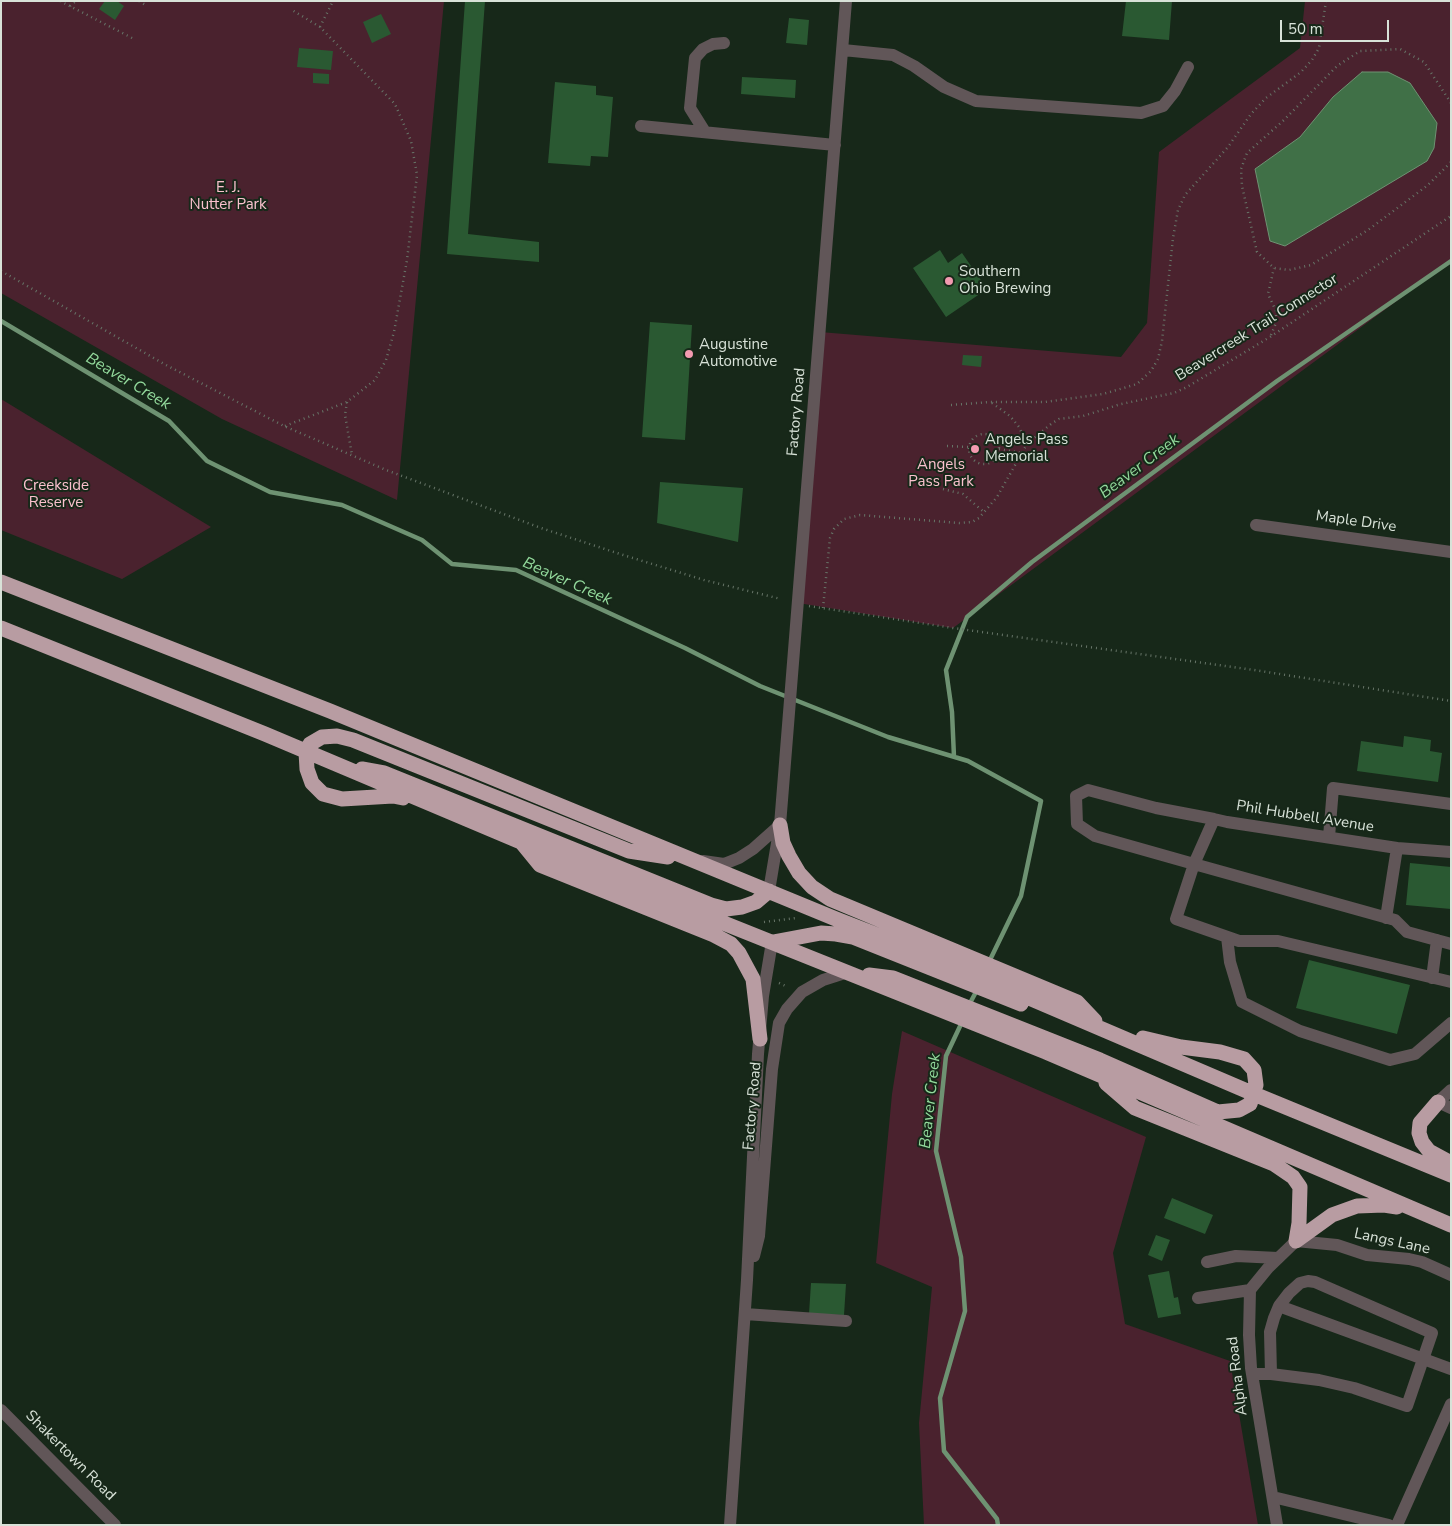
<!DOCTYPE html>
<style>
body{margin:0}
#map{position:relative;width:1452px;height:1526px;overflow:hidden;background:#172819;font-family:"Nunito Sans",sans-serif}
canvas{display:block}
.frame{position:absolute;inset:0;border:2px solid #d8e2d8;pointer-events:none}
.scale{position:absolute;left:1280px;top:20px;width:109px;height:22px;box-sizing:border-box;border:2px solid #d8e2d8;border-top:0;padding-left:6px;font-size:15px;line-height:18px;white-space:nowrap;color:#d8e2d8;-webkit-text-stroke:4px #172819;paint-order:stroke}
</style>
<div id="map">
<canvas width="1452" height="1526"></canvas>
<div class="frame"></div>
<div class="scale">50 m</div>
</div>
<script>
const context = document.querySelector('canvas').getContext('2d');
context.lineJoin = 'round';
function paint(path, color) { context.fillStyle = color; context.fill(path, 'evenodd'); }
const toPath = rows => new Path2D(rows.map(r => 'M' + r).join(''));
function trace(path, color, width, dash) { context.strokeStyle = color; context.lineWidth = width; context.lineCap = dash ? 'butt' : 'round'; context.setLineDash(dash || []); context.stroke(path); }
function write(font, color, halo, rows, align = 'center') {
  context.font = font + ' "Nunito Sans",sans-serif'; context.lineWidth = 4; context.setLineDash([]); context.textBaseline = 'middle'; context.strokeStyle = halo; context.fillStyle = color; for (const [text, x, y, turn = 0] of rows) {
    context.save(); context.translate(x, y); context.rotate((+turn || 0) * Math.PI / 180); context.textAlign = isNaN(turn) ? turn : align; if (halo) context.strokeText(text, 0, 0); context.fillText(text, 0, 0); context.restore();
  }
}
const green = toPath([
 [1,1,444,1,397,500,222,419,1,293],
 [1305,1,1451,1,1451,261,953,628,798,603,820,332,1121,357,1147,323,1159,152,1300,48],
 [1,399,211,527,122,579,1,530],
 [902,1031,1146,1137,1113,1253,1125,1324,1230,1361,1258,1525,924,1525,919,1423,932,1287,876,1263,892,1094]
]);
const water = toPath([
 [1362,72,1388,72,1410,83,1437,123,1434,148,1427,161,1285,246,1270,241,1255,169,1300,137,1333,97,1362,72]
]);
const stream = toPath([
 [1,321,169,421,207,461,270,492,342,505,422,540,452,564,516,570,685,648,760,686,888,737,968,761,1041,801,1021,896,989,962],
 [954,757,952,712,946,670,967,617,1032,562,1277,381,1451,261],
 [969,1005,977,990],
 [962,1022,946,1056,936,1151,961,1257,965,1311,940,1398,944,1451,997,1519,998,1525]
]);
const building = toPath([
 [105,1,117,1,124,6,115,20,99,9],
 [465,1,485,1,468,234,539,242,539,262,447,254],
 [1126,1,1172,1,1169,40,1122,36],
 [381,14,391,34,372,43,363,22],
 [789,18,809,20,807,45,786,43],
 [299,48,333,51,331,70,297,67],
 [313,73,329,74,329,84,313,83],
 [742,77,796,80,795,98,741,94],
 [555,82,596,86,596,95,613,97,608,157,591,156,590,166,548,163],
 [940,250,948,263,962,253,987,289,946,317,913,268],
 [650,322,692,325,685,440,642,437],
 [963,355,982,356,981,367,962,365],
 [660,482,743,488,738,542,657,523],
 [1404,736,1431,740,1430,751,1442,753,1438,782,1357,771,1361,741,1403,747],
 [1410,863,1451,867,1451,909,1406,905],
 [1309,960,1410,985,1397,1034,1296,1008],
 [1172,1198,1213,1215,1205,1234,1164,1218],
 [1156,1235,1170,1240,1162,1261,1148,1255],
 [1169,1271,1174,1298,1178,1297,1181,1314,1158,1318,1148,1275],
 [811,1283,846,1284,844,1315,809,1314]
]);
const path = toPath([
 [60,1,134,39],
 [139,1,147,6],
 [70,6,76,1],
 [320,27,333,1],
 [1451,103,1424,62,1400,49,1360,51,1337,66,1284,120,1247,153,1241,169,1242,186,1257,252,1274,268,1289,270,1311,265,1368,230,1428,185,1451,162],
 [1,271,166,365,284,426,386,470,541,528,620,554,704,580,781,599],
 [1271,335,1276,323,1276,311,1268,294,1274,268],
 [347,402,345,415,352,455],
 [992,403,1010,416,1019,427,1027,444],
 [951,405,990,402,1045,402,1103,394,1137,384,1151,371,1158,359,1162,341,1173,238,1178,210,1185,195,1228,147,1251,114,1266,98,1301,72,1312,60,1319,48,1326,1],
 [285,426,347,402,375,380,386,360,394,332,407,260,417,175,411,141,395,104,320,27,292,10],
 '969 449a15 15 0 1 1 30 0a15 15 0 1 1-30 0Z',
 [947,446,969,447],
 [999,449,1022,453],
 [943,489,963,494,985,513],
 [809,606,953,628,1254,670,1451,701],
 [823,608,830,538,834,529,844,519,860,515,959,523,972,522,979,518,997,497,1027,444,1051,424,1059,419,1083,416,1121,404,1174,393,1187,387,1270,337,1451,216],
 [764,922,796,918],
 [779,983,788,987]
]);
const minor = toPath([
 [843,50,893,55,914,66,944,87,976,101,1141,113,1163,106,1175,91,1188,67],
 [641,126,835,145],
 [705,132,690,108,695,58,703,49,713,44,724,43],
 [1256,525,1451,552],
 [1214,819,1194,864,1095,836,1077,824,1076,796,1088,790,1156,808,1214,819,1227,822,1397,848,1451,852],
 [1329,837,1333,788,1451,804],
 [703,861,724,864,739,858,753,849,780,825],
 [769,891,780,825,846,1],
 [1386,918,1397,848],
 [1227,937,1230,962,1242,1002,1300,1031,1390,1060,1415,1054,1451,1023],
 [1451,944,1407,932,1395,920,1194,864,1176,919,1239,941,1278,941,1451,982],
 [1432,978,1437,940],
 [1451,1090,1438,1102,1451,1108],
 [754,1256,759,1236,772,1069,779,1023,787,1009,802,992,823,980,848,972],
 [1207,1262,1236,1256,1278,1258],
 [1198,1298,1250,1290],
 [1279,1306,1451,1369],
 [745,1314,846,1321],
 [1253,1374,1271,1374,1319,1380,1354,1388,1407,1406,1432,1333,1315,1282,1308,1281,1300,1283,1289,1293,1279,1306,1274,1318,1270,1332,1271,1374],
 [1,1410,115,1525],
 [1273,1497,1389,1525],
 [730,1525,747,1280,758,1054,763,996,772,942],
 [1277,1525,1251,1368,1249,1335,1250,1290,1268,1268,1296,1241,1337,1245,1367,1255,1409,1259,1422,1262,1451,1275],
 [1397,1525,1451,1404]
]);
const highway = toPath([
 [1,582,330,711,836,919,931,956,1254,1094,1451,1175],
 [1,628,265,734,521,842,1046,1052,1451,1225],
 [362,769,384,773,711,905,726,909,742,907,756,902,769,891],
 [403,798,393,796,342,799,323,794,312,783,307,769,306,752,310,744,322,737,337,736,353,740,629,851,668,857],
 [780,825,783,843,789,856,799,873,812,887,830,899,1077,1002,1095,1021],
 [522,843,540,865,714,935,731,944,739,953,753,979,760,1039],
 [773,942,821,933,836,934,853,937,1021,1004],
 [869,975,893,978,1100,1060,1218,1112,1239,1110,1250,1104,1256,1085,1254,1070,1244,1059,1220,1052,1181,1047,1143,1038],
 [1106,1083,1135,1108,1274,1164,1293,1177,1300,1187,1299,1223,1296,1241],
 [1438,1102,1420,1123,1419,1133,1422,1142,1429,1151,1451,1163],
 [1296,1241,1332,1215,1357,1206,1384,1205,1397,1207]
]);
const markers = [
 [949,281,5,"#f29ab0"],
 [689,354,5,"#f29ab0"],
 [975,449,5,"#f29ab0"]
];
const parkNames = [
 ["E. J.",228,188],
 ["Nutter Park",228,205],
 ["Angels",941,465],
 ["Pass Park",941,482],
 ["Creekside",56,486],
 ["Reserve",56,503]
];
const poiNames = [
 ["Southern",959,272],
 ["Ohio Brewing",959,289],
 ["Augustine",699,345],
 ["Automotive",699,362],
 ["Angels Pass",985,440],
 ["Memorial",985,457]
];
const streetNames = [
 ["Beavercreek Trail Connector",1257,328,-32],
 ["Factory Road",797,412,-85],
 ["Maple Drive",1356,522,8],
 ["Phil Hubbell Avenue",1305,817,9],
 ["Factory Road",753,1106,-85],
 ["Langs Lane",1392,1242,12],
 ["Alpha Road",1238,1376,-97],
 ["Shakertown Road",70,1456,45]
];
const waterNames = [
 ["Beaver Creek",128,382,31],
 ["Beaver Creek",1140,467,-37],
 ["Beaver Creek",567,582,24],
 ["Beaver Creek",931,1101,-84]
];
paint(green, '#4a222e');
paint(water, '#407047');
trace(water, '#6e9272', 1);
trace(stream, '#6e9272', 4.5);
paint(building, '#2a5932');
trace(path, '#677568', 2.5, [1, 4]);
trace(minor, '#615658', 12);
trace(highway, '#b89ca2', 15);
for (const [x, y, r, color] of markers) { const dot = new Path2D(); dot.arc(x, y, r, 0, 2 * Math.PI); context.fillStyle = color; context.fill(dot); trace(dot, '#172819', 2); }
write('15px', '#fbc1ce', '#172819', parkNames);
write('15px', '#d8e2d8', '#172819', poiNames, 'left');
write('15px', '#d8e2d8', '#172819', streetNames);
write('italic 16px', '#93da9c', '#172819', waterNames);
</script>
